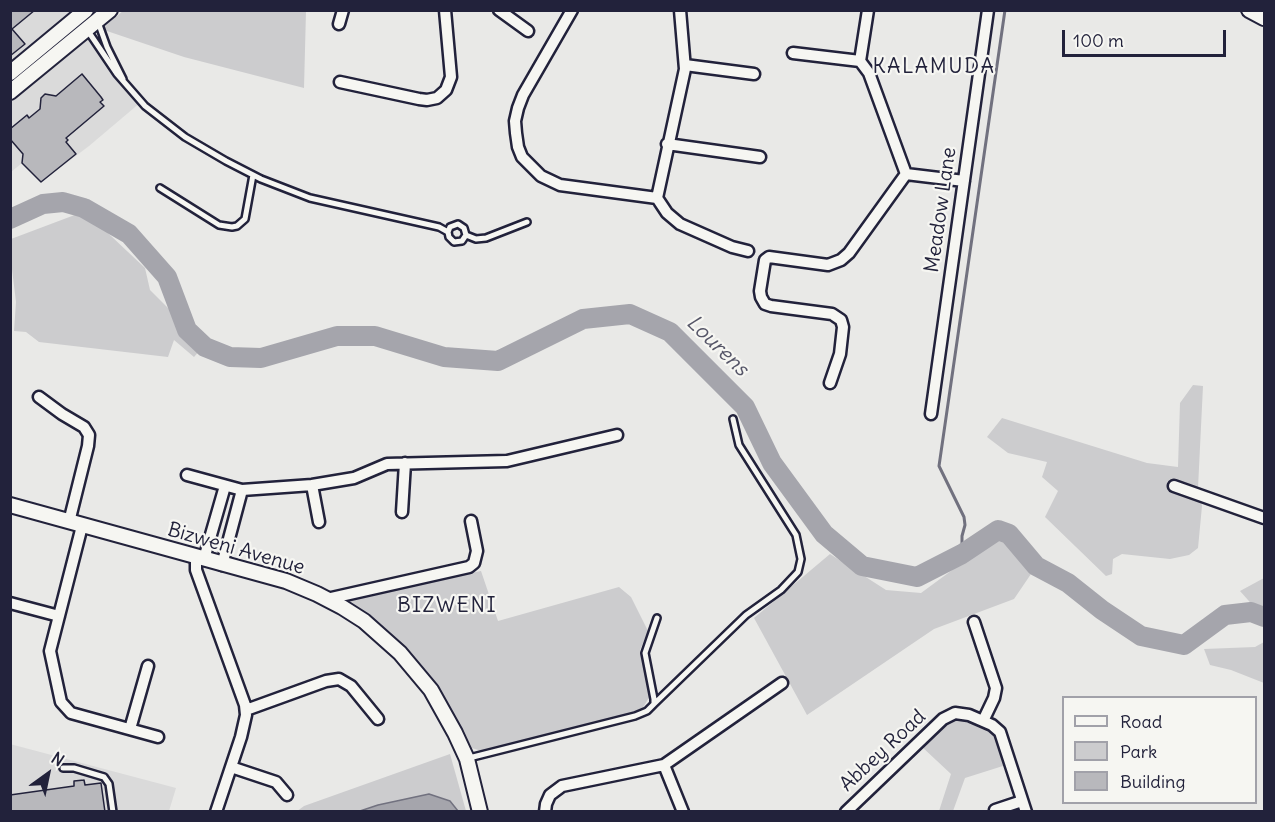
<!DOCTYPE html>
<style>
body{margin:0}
#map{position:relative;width:1275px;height:822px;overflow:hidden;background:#e9e9e7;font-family:Delius,sans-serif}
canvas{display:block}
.frame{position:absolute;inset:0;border:12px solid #22223b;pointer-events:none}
.legend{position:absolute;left:1062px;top:696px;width:195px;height:108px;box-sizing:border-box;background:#f6f6f2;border:2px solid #a1a1a9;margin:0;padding:8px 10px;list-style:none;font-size:18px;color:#22223b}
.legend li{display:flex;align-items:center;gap:12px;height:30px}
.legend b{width:30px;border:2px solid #a1a1a9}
.north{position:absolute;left:18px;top:744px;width:60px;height:60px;-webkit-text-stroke:4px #f6f6f2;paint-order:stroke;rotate:33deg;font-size:16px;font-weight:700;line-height:24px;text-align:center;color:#22223b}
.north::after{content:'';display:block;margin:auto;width:21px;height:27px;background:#22223b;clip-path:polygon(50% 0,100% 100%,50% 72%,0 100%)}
.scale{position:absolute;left:1062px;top:30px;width:164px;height:27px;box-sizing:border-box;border:3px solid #22223b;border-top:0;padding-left:8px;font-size:18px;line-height:21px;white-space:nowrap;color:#22223b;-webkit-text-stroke:4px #f6f6f2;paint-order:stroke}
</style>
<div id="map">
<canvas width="1275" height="822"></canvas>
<div class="frame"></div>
<ul class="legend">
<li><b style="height:8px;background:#f6f6f2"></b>Road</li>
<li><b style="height:16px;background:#ccccce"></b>Park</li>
<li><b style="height:16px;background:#b8b8bc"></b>Building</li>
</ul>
<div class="north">N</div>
<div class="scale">100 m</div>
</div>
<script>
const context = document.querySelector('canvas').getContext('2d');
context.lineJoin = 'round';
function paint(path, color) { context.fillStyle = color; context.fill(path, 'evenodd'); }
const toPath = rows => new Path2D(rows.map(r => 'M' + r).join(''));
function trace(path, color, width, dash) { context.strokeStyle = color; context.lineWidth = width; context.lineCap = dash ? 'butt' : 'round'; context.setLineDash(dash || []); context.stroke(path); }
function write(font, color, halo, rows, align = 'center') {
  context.font = font + ' Delius,sans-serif'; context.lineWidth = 4.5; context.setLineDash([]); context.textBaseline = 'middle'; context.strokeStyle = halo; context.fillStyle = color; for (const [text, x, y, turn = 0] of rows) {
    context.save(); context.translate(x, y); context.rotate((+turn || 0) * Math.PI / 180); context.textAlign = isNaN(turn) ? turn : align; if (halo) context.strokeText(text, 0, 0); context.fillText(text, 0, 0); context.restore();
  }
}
const built = toPath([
 [10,11,85,11,88,21,123,80,141,102,89,146,41,182,22,163,11,172],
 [10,744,176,788,169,811,11,811]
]);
const green = toPath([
 [123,11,306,11,304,88,184,57,101,29],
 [80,213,93,219,145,268,150,290,171,311,183,331,202,348,194,357,174,340,168,357,39,342,26,332,14,331,16,302,11,261,11,239],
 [1193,385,1203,386,1198,488,1202,506,1198,548,1189,555,1170,559,1122,554,1113,559,1112,574,1106,576,1045,517,1058,491,1042,477,1047,462,1008,453,987,437,1002,418,1147,463,1178,467,1180,403],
 [1001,537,1020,555,1031,574,1014,599,934,629,807,715,754,618,830,554,886,590,921,593,989,543],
 [481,571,498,621,619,587,631,597,648,631,640,650,651,694,641,711,482,751,468,747,455,718,433,682,409,653,379,624,345,600,347,597],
 [1264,578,1264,611,1256,609,1240,591],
 [1264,642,1264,683,1231,670,1210,665,1204,649,1255,647],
 [959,717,989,728,996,734,1006,765,965,778,953,811,939,811,951,774,921,746,949,719],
 [450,754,466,811,458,811,450,801,429,794,378,805,360,811,296,812,304,806]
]);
const water = toPath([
 [429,794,450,801,458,811,360,811,378,805,429,794]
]);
const stream = toPath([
 [962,554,962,536,965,525,964,517,939,466,1005,10]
]);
const river = toPath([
 [10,219,43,204,63,202,84,208,129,234,167,277,187,330,205,347,230,357,261,358,337,336,375,336,444,357,498,361,583,319,630,314,670,332,745,407,772,463,824,534,862,566,917,577,962,554,998,530,1009,534,1036,566,1068,583,1102,610,1141,636,1184,645,1225,615,1251,612,1264,617]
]);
const building = toPath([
 [10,10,35,10,12,29,25,44,10,56,10,10],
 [82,74,101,97,103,100,100,102,104,106,66,138,68,140,66,142,76,154,41,182,22,163,23,154,10,139,10,129,27,115,29,118,40,109,41,98,45,94,56,96,82,74],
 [84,780,85,785,101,783,105,812,10,812,10,795,74,786,74,781,84,780]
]);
const lane = toPath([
 [98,22,107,47,123,79],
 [88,31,117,74,145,106,185,137,226,161,261,179,310,198,439,227,448,232,449,237,454,242,462,241,466,235,464,228,458,224,450,227,448,232],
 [160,188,219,225,232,227,237,226,245,219,253,175],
 [466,235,476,239,486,238,527,222],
 [654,704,746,615,781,590,798,572,801,559,796,535,739,445,733,419],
 [469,758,635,716,647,711,654,704,654,699,645,653,657,618],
 [63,768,74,768,104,777,109,784,113,812]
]);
const street = toPath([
 [499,10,528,31],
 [572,10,523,95,518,108,515,121,516,133,518,147,522,157,541,176,560,185,657,198,667,213,680,224,732,247,748,251],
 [868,10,860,61,869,73,906,174],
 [339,24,343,10],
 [793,53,860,61],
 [685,65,754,74],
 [340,82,419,99,427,100,437,98,446,90,451,77,445,10],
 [667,144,760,157],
 [906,174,964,181],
 [657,198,685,69,680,10],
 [830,383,840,354,843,327,841,320,832,314,771,306,765,304,761,297,760,291,765,260,769,257,828,265,841,260,849,253,906,174],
 [39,397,62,414,84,427,89,435,88,446,69,522],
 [931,414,988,10],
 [187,475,242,490,312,485,354,478,387,464,507,461,617,435],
 [312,485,319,522],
 [1174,486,1264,518],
 [402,512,405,463],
 [82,526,50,651,61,702,71,713,158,737],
 [196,557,196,570,245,705,246,715,241,737,216,812],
 [204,559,225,486],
 [222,565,242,490],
 [327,599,469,567,474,563,477,551,471,521],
 [10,603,59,616],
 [974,622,996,688,994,698,983,721],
 [246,710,326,681,339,679,351,686,378,719],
 [130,729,148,666],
 [664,765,683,812],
 [231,767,276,782,287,795],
 [995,810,1022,801],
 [545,812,546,804,550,795,562,786,664,765,782,683],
 [846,812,943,719,955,713,969,715,992,725,1000,732,1026,812]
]);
const secondary = toPath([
 [1249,10,1264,18],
 [10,73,86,10],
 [10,92,110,10],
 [10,505,286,581,317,594,342,607,364,621,400,653,431,690,455,733,467,759,480,812]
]);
const streetNames = [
 ["Meadow Lane",941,210,-82],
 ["Bizweni Avenue",236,549,16],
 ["Abbey Road",883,751,-43]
];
const neighbourhoodNames = [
 ["KALAMUDA",934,67],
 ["BIZWENI",447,606]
];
const waterNames = [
 ["Lourens",717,346,44]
];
paint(built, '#dadada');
paint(green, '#ccccce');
paint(water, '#a5a5ac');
trace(water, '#71717f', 1.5);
trace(stream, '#71717f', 3);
trace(river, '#a5a5ac', 20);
paint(building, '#b8b8bc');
trace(building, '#22223b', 1.5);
trace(lane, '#22223b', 10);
trace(street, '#22223b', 15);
trace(secondary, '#22223b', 18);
trace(lane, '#f6f6f2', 5);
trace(street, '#f6f6f2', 10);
trace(secondary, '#f6f6f2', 14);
write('20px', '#22223b', '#f6f6f2', streetNames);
context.letterSpacing = '1.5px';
write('21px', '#22223b', '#f6f6f2', neighbourhoodNames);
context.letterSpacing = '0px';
write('italic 21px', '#565668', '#f6f6f2', waterNames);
</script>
